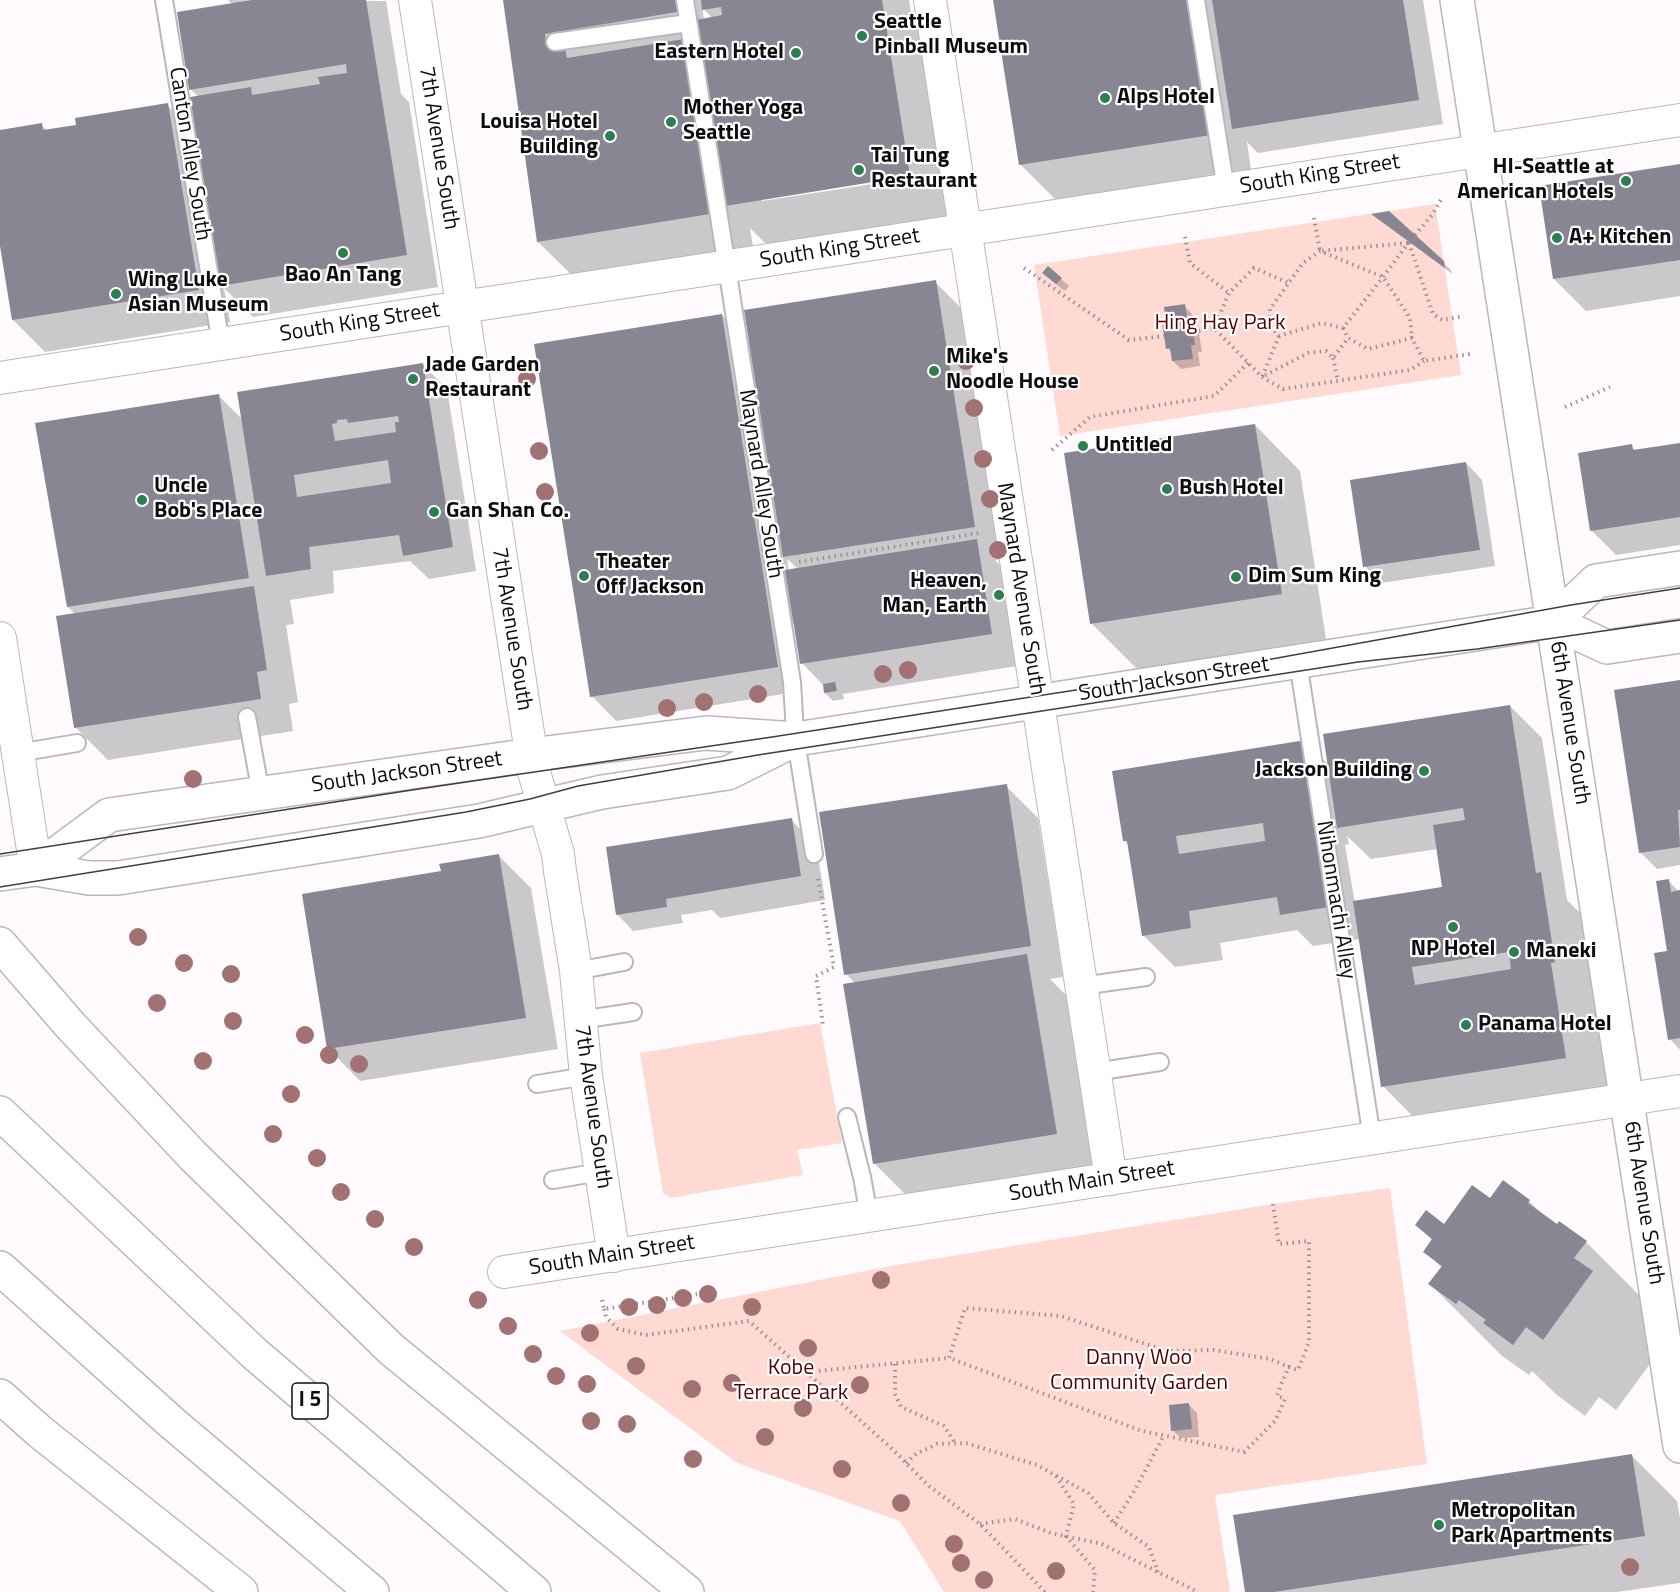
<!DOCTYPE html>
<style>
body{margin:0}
canvas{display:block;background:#fefafe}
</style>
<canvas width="1680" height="1592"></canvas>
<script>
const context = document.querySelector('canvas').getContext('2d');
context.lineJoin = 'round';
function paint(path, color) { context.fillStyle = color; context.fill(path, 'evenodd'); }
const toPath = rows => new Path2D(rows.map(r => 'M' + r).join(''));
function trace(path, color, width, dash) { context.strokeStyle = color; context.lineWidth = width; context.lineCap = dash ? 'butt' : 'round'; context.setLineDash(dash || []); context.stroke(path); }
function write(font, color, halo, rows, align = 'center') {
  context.font = font + ' "Titillium Web",sans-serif'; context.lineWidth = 4.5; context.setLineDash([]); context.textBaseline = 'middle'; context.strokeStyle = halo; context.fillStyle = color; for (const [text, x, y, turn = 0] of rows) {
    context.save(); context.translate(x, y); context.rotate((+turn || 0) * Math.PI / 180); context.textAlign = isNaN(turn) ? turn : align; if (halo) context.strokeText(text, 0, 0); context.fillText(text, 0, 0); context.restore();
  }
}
const green = toPath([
 [1435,204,1461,375,1060,436,1034,265],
 [820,1023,842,1143,797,1150,803,1175,670,1198,663,1193,640,1053],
 [1390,1188,1427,1464,1215,1495,1230,1592,944,1592,900,1521,737,1463,560,1331,896,1265,1273,1204]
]);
const shadow = toPath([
 [228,0,386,1,401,94,409,102,438,287,253,317,224,288,230,322,45,352,13,320,0,237,0,131,41,125,48,131,77,126,167,105,197,135,199,97,190,89,233,5],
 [504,0,909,0,913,24,926,38,955,221,772,250,750,228,755,259,584,287,538,242],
 [702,7,713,19,704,20],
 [700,36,704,62,681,39],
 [918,174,918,177,762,201,762,198],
 [994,0,1423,0,1443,124,1258,153,1247,142,1251,170,1255,174,1066,210,1021,165],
 [1680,166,1680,296,1586,311,1554,279],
 [1374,215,1443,262,1451,270,1452,274],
 [1061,279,1069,286,1065,291,1052,281],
 [935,282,967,314,1006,558,995,560,1008,573,1023,665,843,694,844,699,833,701,825,693,824,686,802,663,795,624,791,625,802,691,616,721,592,696,722,315,751,345],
 [787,559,798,569,789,571],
 [1184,306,1192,314,1193,322,1198,327,1202,352,1198,352,1200,366,1181,369,1173,361,1172,353,1168,348],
 [423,365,447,389,476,571,429,579,410,561,333,571,334,593,290,600,294,624,286,625,298,702,289,704,293,731,108,760,76,728,58,617,76,615,68,607,219,396,243,420],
 [1255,425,1300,471,1326,639,1137,669,1091,623],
 [1680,444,1680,545,1616,555,1591,530,1631,446,1636,451],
 [1466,463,1482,480,1495,566,1381,583,1365,566],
 [1680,681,1680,865,1657,869,1640,852],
 [1510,706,1542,738,1567,900,1586,919,1599,1008,1596,1008,1610,1104,1428,1132,1383,1086,1360,939,1313,946,1297,930,1220,943,1223,960,1175,967,1143,935,1129,845,1124,840,1305,742,1329,765],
 [1347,836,1371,859,1438,849,1446,888,1355,903,1345,845,1349,844],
 [1006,786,1038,818,1063,977,1050,979,1072,1001,1102,1179,920,1209,874,1163,856,984,846,974],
 [791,820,816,844,825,900,720,918,712,910,681,915,683,923,633,931,617,914],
 [499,856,531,888,558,1049,360,1081,328,1048,442,873],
 [1668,881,1680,892,1680,1050,1670,1039],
 [1503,1182,1529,1201,1547,1219,1586,1242,1658,1314,1664,1345,1616,1410,1599,1397,1585,1416,1557,1395,1532,1371,1529,1375,1502,1356,1430,1284,1442,1268,1425,1252,1433,1241,1417,1225,1444,1226,1490,1200],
 [1189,1405,1197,1413,1199,1437,1181,1438,1173,1431],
 [1632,1456,1677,1501,1680,1518,1680,1583,1617,1592,1247,1592]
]);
const building = toPath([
 [252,0,366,0,407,255,220,286,190,97,251,87,252,95,320,84,318,77,347,73,346,64,189,90,177,12],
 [503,0,681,0,683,11,545,34,546,44,565,48,567,58,684,39,710,214,537,242],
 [701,0,882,0,910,176,725,206,696,20,722,15,721,7,702,10],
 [993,0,1187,0,1207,127,1210,126,1211,135,1019,165],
 [1212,0,1403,0,1419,100,1232,129],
 [168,103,199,290,12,320,0,246,0,130,42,123,43,130,76,125,75,118],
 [1680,164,1680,260,1553,279,1539,186],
 [1389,211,1444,261,1445,268,1371,214],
 [1048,266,1062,278,1056,284,1042,273],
 [936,280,975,527,783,557,744,310],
 [1185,304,1187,318,1191,317,1195,345,1191,345,1193,359,1172,361,1170,348,1166,349,1162,322,1166,321,1164,307],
 [722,314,778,667,590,697,534,344],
 [423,363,453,547,403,556,399,535,309,547,311,569,266,576,237,392],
 [398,416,399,422,395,422,396,432,335,441,332,424,337,423,337,420,347,419,348,423],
 [388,460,391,483,297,497,294,475],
 [219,394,249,578,67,607,35,423],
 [1255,424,1282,594,1090,624,1064,453],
 [1680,443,1680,517,1590,531,1578,453,1632,444,1633,450],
 [1466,462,1480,550,1363,567,1350,480],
 [977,539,992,634,800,664,785,570],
 [254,586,267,670,257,672,261,699,74,728,56,616],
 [1680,680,1680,810,1678,810,1680,847,1639,853,1614,690],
 [835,682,837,691,824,693,823,684],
 [1510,705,1536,873,1541,872,1555,962,1551,963,1566,1058,1381,1087,1353,901,1442,887,1433,825,1465,820,1463,808,1337,828,1323,734],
 [1509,952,1511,969,1415,985,1412,967],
 [1306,740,1329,907,1280,915,1277,897,1189,911,1191,928,1142,936,1127,841,1123,841,1112,771],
 [1263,823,1265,841,1179,854,1176,836],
 [1007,784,1031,946,844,975,819,812],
 [792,818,801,876,666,899,667,907,616,915,606,847],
 [499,854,526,1018,327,1049,302,894,441,871,439,864],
 [1669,879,1671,892,1680,890,1680,1038,1668,1040,1654,953,1667,951,1656,881],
 [1027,954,1057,1134,873,1164,843,984],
 [1503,1180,1530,1200,1528,1203,1557,1224,1559,1221,1587,1241,1574,1258,1593,1271,1543,1340,1526,1327,1513,1345,1483,1323,1486,1320,1459,1300,1456,1304,1428,1284,1442,1266,1423,1252,1432,1239,1415,1225,1426,1210,1444,1224,1472,1185,1490,1198],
 [1189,1403,1192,1429,1171,1431,1169,1405],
 [1632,1454,1645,1536,1274,1592,1245,1592,1233,1515]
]);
const path = toPath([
 [1314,218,1320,251,1408,243],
 [1415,235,1432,215,1442,198],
 [1185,237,1190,263,1229,293],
 [1409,242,1383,277,1343,328,1322,323,1279,336,1269,325,1270,309,1303,263,1320,251,1383,277,1410,318,1412,338],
 [1409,243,1433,314,1442,320,1464,316],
 [1024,268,1129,340,1164,336],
 [1214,328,1229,293,1254,268,1289,283],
 [1343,328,1348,338,1368,349,1412,338,1424,361,1470,354],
 [1193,332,1214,328,1262,377,1283,389,1410,370,1424,361],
 [1279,336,1262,377,1308,353,1326,351,1333,358,1348,338],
 [1333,358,1338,381],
 [1565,407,1610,387],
 [1052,450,1090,417,1214,396,1248,363],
 [799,562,979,533],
 [818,879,834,967,816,976,823,1025],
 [1273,1204,1279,1244,1309,1241,1309,1342,1298,1370,1289,1367,1281,1384,1277,1396,1285,1399,1275,1421,1244,1452,1142,1431,949,1358,965,1308,1061,1316,1167,1351,1214,1350,1270,1359,1289,1367],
 [602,1300,604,1309,698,1294],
 [604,1309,606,1317,618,1329,646,1335,749,1321,890,1447,929,1486,980,1524,1045,1592],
 [895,1364,895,1394,901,1407,944,1426,955,1443],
 [807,1372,949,1358],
 [906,1463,916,1454,937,1444,966,1443,1037,1465,1088,1493,1114,1523,1149,1547,1158,1572],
 [1056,1476,1074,1504,1066,1536,1095,1570,1093,1592],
 [1114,1523,1136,1488,1164,1435],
 [980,1524,1015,1519,1051,1533,1102,1544,1198,1592]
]);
const lane = toPath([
 [164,0,221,344],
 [685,0,792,682,795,734,814,854],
 [1196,0,1226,190],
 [555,42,688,23],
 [1298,662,1372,1138],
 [247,717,261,794],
 [18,753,77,743],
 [576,971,624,962],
 [1081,986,1146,977],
 [580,1020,633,1012],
 [1095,1072,1160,1062],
 [537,1084,586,1076],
 [847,1117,862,1177,869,1216],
 [553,1180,600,1172]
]);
const street = toPath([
 [415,0,534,772,558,854,560,871,576,971,586,1076,614,1256],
 [930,0,1111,1179],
 [0,378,1680,120],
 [0,638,36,869],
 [504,1272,1680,1091]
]);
const secondary = toPath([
 [1457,0,1680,1446],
 [1553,622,1596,581,1680,568],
 [36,869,109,815,531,755,706,733,796,739,1553,622,1607,647,1680,636],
 [0,874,36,869,89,878,118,878,479,821,602,792,728,773,796,739]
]);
const highway = toPath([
 [0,944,70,1025,193,1156,391,1349,687,1592],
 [0,1113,255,1354,534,1592],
 [0,1268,171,1422,372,1592],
 [0,1396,39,1431,241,1592]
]);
const tram = toPath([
 [0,854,412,790,772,737,1244,664,1571,605,1680,588],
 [0,887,466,812,530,799,578,786,758,755,1358,662,1477,649,1680,620]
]);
const trees = [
 [966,361],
 [527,379],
 [974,408],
 [539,451],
 [983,459],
 [545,492],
 [990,499],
 [998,550],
 [908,670],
 [883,674],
 [758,694],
 [704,702],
 [667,708],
 [193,779],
 [138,937],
 [184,963],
 [231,974],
 [157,1003],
 [233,1021],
 [305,1035],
 [329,1055],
 [203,1061],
 [359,1064],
 [291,1094],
 [273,1134],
 [317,1158],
 [341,1192],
 [375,1219],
 [414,1247],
 [881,1280],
 [708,1294],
 [683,1298],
 [478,1300],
 [657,1305],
 [629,1307],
 [752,1307],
 [508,1326],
 [590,1333],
 [808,1348],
 [533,1354],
 [636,1366],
 [556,1376],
 [732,1383],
 [587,1384],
 [860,1385],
 [692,1389],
 [803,1408],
 [591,1421],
 [627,1424],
 [765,1437],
 [693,1459],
 [842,1469],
 [901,1503],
 [954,1544],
 [961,1563],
 [1630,1567],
 [1056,1571],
 [984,1580]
];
const markers = [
 [862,36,6,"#2d7f50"],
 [796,53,6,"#2d7f50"],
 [1105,98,6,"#2d7f50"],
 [671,122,6,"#2d7f50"],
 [610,136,6,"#2d7f50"],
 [859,170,6,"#2d7f50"],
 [1626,181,6,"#2d7f50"],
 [1557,238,6,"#2d7f50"],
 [343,253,6,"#2d7f50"],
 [116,294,6,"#2d7f50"],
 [934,371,6,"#2d7f50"],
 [413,379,6,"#2d7f50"],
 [1083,446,6,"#2d7f50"],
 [1167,489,6,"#2d7f50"],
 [142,500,6,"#2d7f50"],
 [434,512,6,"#2d7f50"],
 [584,576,6,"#2d7f50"],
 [1236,577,6,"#2d7f50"],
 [999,595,6,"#2d7f50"],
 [1424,771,6,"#2d7f50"],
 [1453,927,6,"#2d7f50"],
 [1514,952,6,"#2d7f50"],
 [1466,1025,6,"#2d7f50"],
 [1439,1525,6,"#2d7f50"]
];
const shields = [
 [310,1401,36]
];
const shieldNames = [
 ["I 5",310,1401]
];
const poiNames = [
 ["Seattle",874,23],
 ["Pinball Museum",874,48],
 ["Eastern Hotel",784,53,"right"],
 ["Alps Hotel",1117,98],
 ["Mother Yoga",683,109],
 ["Seattle",683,134],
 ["Louisa Hotel",598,123,"right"],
 ["Building",598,148,"right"],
 ["Tai Tung",871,157],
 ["Restaurant",871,182],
 ["HI-Seattle at",1614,168,"right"],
 ["American Hotels",1614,193,"right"],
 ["A+ Kitchen",1569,238],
 ["Bao An Tang",343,276,"center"],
 ["Wing Luke",128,281],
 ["Asian Museum",128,306],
 ["Mike's",946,358],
 ["Noodle House",946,383],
 ["Jade Garden",425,366],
 ["Restaurant",425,391],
 ["Untitled",1095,446],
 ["Uncle",154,487],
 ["Bob's Place",154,512],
 ["Bush Hotel",1179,489],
 ["Gan Shan Co.",446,512],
 ["Theater",596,563],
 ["Off Jackson",596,588],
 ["Dim Sum King",1248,577],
 ["Heaven,",987,582,"right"],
 ["Man, Earth",987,607,"right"],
 ["Jackson Building",1412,771,"right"],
 ["NP Hotel",1453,950,"center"],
 ["Maneki",1526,952],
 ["Panama Hotel",1478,1025],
 ["Metropolitan",1451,1512],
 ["Park Apartments",1451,1537]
];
const streetNames = [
 ["7th Avenue South",438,148,81],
 ["Canton Alley South",189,154,81],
 ["South King Street",1320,175,-9],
 ["South King Street",840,249,-9],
 ["South King Street",360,323,-9],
 ["Maynard Alley South",760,484,81],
 ["Maynard Avenue South",1020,589,81],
 ["7th Avenue South",511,629,81],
 ["South Jackson Street",1174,680,-9],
 ["6th Avenue South",1569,723,81],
 ["South Jackson Street",407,773,-8],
 ["Nihonmachi Alley",1335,900,81],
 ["7th Avenue South",592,1107,82],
 ["South Main Street",1092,1182,-9],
 ["6th Avenue South",1643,1203,81],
 ["South Main Street",612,1256,-9]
];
const parkNames = [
 ["Hing Hay Park",1220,324],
 ["Danny Woo",1139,1359],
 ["Community Garden",1139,1384],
 ["Kobe",791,1369],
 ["Terrace Park",791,1394]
];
paint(green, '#fedad3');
paint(shadow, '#0003');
paint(building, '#878692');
trace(lane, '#bdb5be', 20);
trace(street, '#bdb5be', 34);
trace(secondary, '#bdb5be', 36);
trace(highway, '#bdb5be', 36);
trace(path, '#959296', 4, [1.5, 4.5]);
trace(lane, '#fff', 16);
trace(street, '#fff', 32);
trace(secondary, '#fff', 33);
trace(highway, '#fff', 33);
trace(tram, '#413e42', 1.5);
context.fillStyle = '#a27172';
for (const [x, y] of trees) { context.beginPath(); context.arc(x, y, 9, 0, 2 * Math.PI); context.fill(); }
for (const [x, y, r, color] of markers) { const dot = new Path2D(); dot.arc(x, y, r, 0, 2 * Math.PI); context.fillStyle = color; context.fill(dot); trace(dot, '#fff', 2); }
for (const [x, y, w] of shields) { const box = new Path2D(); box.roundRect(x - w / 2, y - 18, w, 36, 4.5); context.fillStyle = '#fff'; context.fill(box); trace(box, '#0f0c10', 1.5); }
write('bold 21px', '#0f0c10', null, shieldNames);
write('bold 22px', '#0f0c10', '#fff', poiNames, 'left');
write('22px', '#0f0c10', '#fff', streetNames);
write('22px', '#560100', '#fff', parkNames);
</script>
